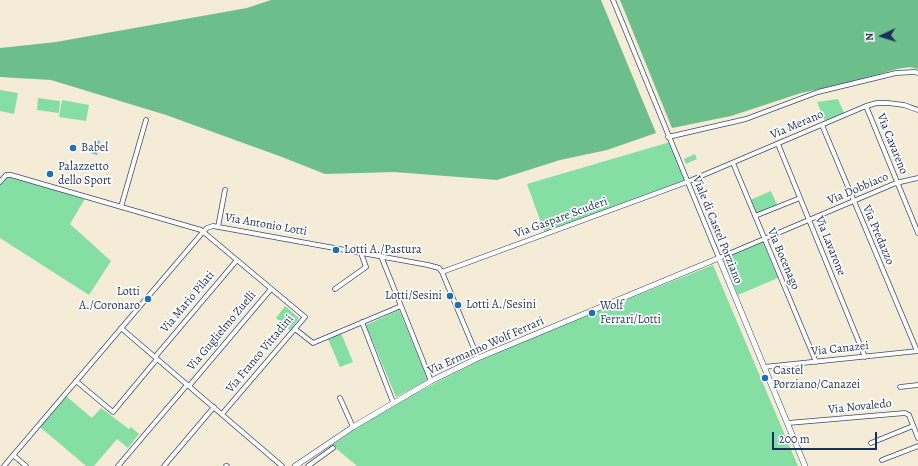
<!DOCTYPE html>
<style>
body{margin:0}
#map{position:relative;width:918px;height:466px;overflow:hidden;background:#f5ecd7;font-family:Alegreya,serif}
canvas{display:block}
.north{position:absolute;left:862px;top:16px;width:40px;height:40px;-webkit-text-stroke:3px #fff;paint-order:stroke;rotate:266deg;font-size:11px;font-weight:700;line-height:16px;text-align:center;color:#1b2f5e}
.north::after{content:'';display:block;margin:auto;width:14px;height:18px;background:#1b2f5e;clip-path:polygon(50% 0,100% 100%,50% 72%,0 100%)}
.scale{position:absolute;left:772px;top:432px;width:105px;height:18px;box-sizing:border-box;border:2px solid #1b2f5e;border-top:0;padding-left:5px;font-size:12px;line-height:14px;white-space:nowrap;color:#1b2f5e;-webkit-text-stroke:3px #fff;paint-order:stroke}
</style>
<div id="map">
<canvas width="918" height="466"></canvas>
<div class="north">N</div>
<div class="scale">200 m</div>
</div>
<script>
const context = document.querySelector('canvas').getContext('2d');
context.lineJoin = 'round';
function paint(path, color) { context.fillStyle = color; context.fill(path, 'evenodd'); }
const toPath = rows => new Path2D(rows.map(r => 'M' + r).join(''));
function trace(path, color, width, dash) { context.strokeStyle = color; context.lineWidth = width; context.lineCap = dash ? 'butt' : 'round'; context.setLineDash(dash || []); context.stroke(path); }
function write(font, color, halo, rows, align = 'center') {
  context.font = font + ' Alegreya,serif'; context.lineWidth = 3.5; context.setLineDash([]); context.textBaseline = 'middle'; context.strokeStyle = halo; context.fillStyle = color; for (const [text, x, y, turn = 0] of rows) {
    context.save(); context.translate(x, y); context.rotate((+turn || 0) * Math.PI / 180); context.textAlign = isNaN(turn) ? turn : align; if (halo) context.strokeText(text, 0, 0); context.fillText(text, 0, 0); context.restore();
  }
}
const green = toPath([
 [0,90,18,93,14,114,0,111],
 [38,98,60,101,59,113,37,110],
 [838,99,844,113,825,121,817,102],
 [62,100,89,105,86,121,59,117],
 [670,142,687,182,545,234,527,184],
 [695,154,697,159,686,164,684,159],
 [6,175,86,197,70,224,111,261,89,295,0,238,0,182],
 [771,191,777,205,756,214,750,200],
 [763,242,778,278,738,295,723,259],
 [713,265,798,466,357,466,332,445,369,420,410,396,477,362,509,347],
 [285,306,299,318,290,330,276,318],
 [399,310,428,380,396,397,366,325],
 [341,333,353,362,340,367,328,339],
 [66,396,92,418,101,408,129,429,131,427,139,434,128,448,117,439,94,466,86,466,40,427]
]);
const forest = toPath([
 [271,0,601,0,656,133,607,150,560,160,497,180,394,172,325,174,282,157,166,115,51,80,0,77,0,48,56,42,247,8],
 [620,0,918,0,918,69,910,67,897,69,848,83,801,93,731,116,672,128]
]);
const water = toPath([
 [94,140,100,141,97,155,91,153]
]);
const minor = toPath([
 [613,0,719,258,896,183,918,178],
 [866,106,918,233],
 [822,125,917,351],
 [668,137,746,119,818,92,896,73,915,72,918,73],
 [778,144,865,357],
 [733,163,816,362],
 [0,182,6,175,11,175,201,230,305,317,222,414],
 [121,207,146,120],
 [755,216,800,198],
 [218,227,225,190],
 [381,256,431,381],
 [442,272,687,182,866,106,877,103,888,103,904,105,918,110],
 [335,289,366,267,361,253],
 [362,322,393,402],
 [121,328,282,466],
 [295,329,313,343,401,306],
 [155,357,237,260],
 [764,367,918,351],
 [76,381,113,412,157,359],
 [189,386,271,289],
 [900,387,918,385],
 [340,398,353,427],
 [788,423,905,413,909,415,918,438],
 [871,443,913,426],
 [13,455,26,466],
 [882,460,918,446],
 [4,466,203,232,207,228,213,226,428,265,439,268,442,272,478,358],
 [118,466,187,385],
 [164,466,214,407],
 [226,466,227,466],
 [308,466,333,448]
]);
const tertiary = toPath([
 [295,466,353,427,431,381,478,358,719,258,805,466]
]);
const markers = [
 [73,148,4,"#1f6fb2"],
 [50,174,4,"#1f6fb2"],
 [336,250,4,"#1f6fb2"],
 [450,296,4,"#1f6fb2"],
 [148,299,4,"#1f6fb2"],
 [458,305,4,"#1f6fb2"],
 [592,313,4,"#1f6fb2"],
 [765,378,4,"#1f6fb2"]
];
const streetNames = [
 ["Via Merano",797,125,-23],
 ["Via Cavareno",892,144,68],
 ["Via Dobbiaco",858,189,-23],
 ["Via Gaspare Scuderi",561,218,-20],
 ["Via Antonio Lotti",266,225,10],
 ["Viale di Castel Porziano",717,230,68],
 ["Via Predazzo",878,235,67],
 ["Via Lavarone",830,246,68],
 ["Via Bocenago",783,259,67],
 ["Via Mario Pilati",188,302,-50],
 ["Via Guglielmo Zuelli",222,331,-50],
 ["Via Ermanno Wolf Ferrari",486,346,-24],
 ["Via Canazei",840,349,-6],
 ["Via Franco Vittadini",260,354,-50],
 ["Via Novaledo",860,407,-6]
];
const poiNames = [
 ["Babel",81,148],
 ["Palazzetto",58,167],
 ["dello Sport",58,181],
 ["Lotti A./Pastura",344,250],
 ["Lotti",140,292,"right"],
 ["A./Coronaro",140,306,"right"],
 ["Lotti/Sesini",442,296,"right"],
 ["Lotti A./Sesini",466,305],
 ["Wolf",600,306],
 ["Ferrari/Lotti",600,320],
 ["Castel",773,371],
 ["Porziano/Canazei",773,385]
];
paint(green, '#85dfa4');
paint(forest, '#6cbe8a');
paint(water, '#54bad2');
trace(minor, '#3c4b70', 5.5);
trace(tertiary, '#3c4b70', 6);
trace(minor, '#fff', 4);
trace(tertiary, '#fff', 5);
for (const [x, y, r, color] of markers) { const dot = new Path2D(); dot.arc(x, y, r, 0, 2 * Math.PI); context.fillStyle = color; context.fill(dot); trace(dot, '#fff', 1.5); }
write('12px', '#1b2f5e', '#fff', streetNames);
write('12px', '#1b2f5e', '#fff', poiNames, 'left');
</script>
